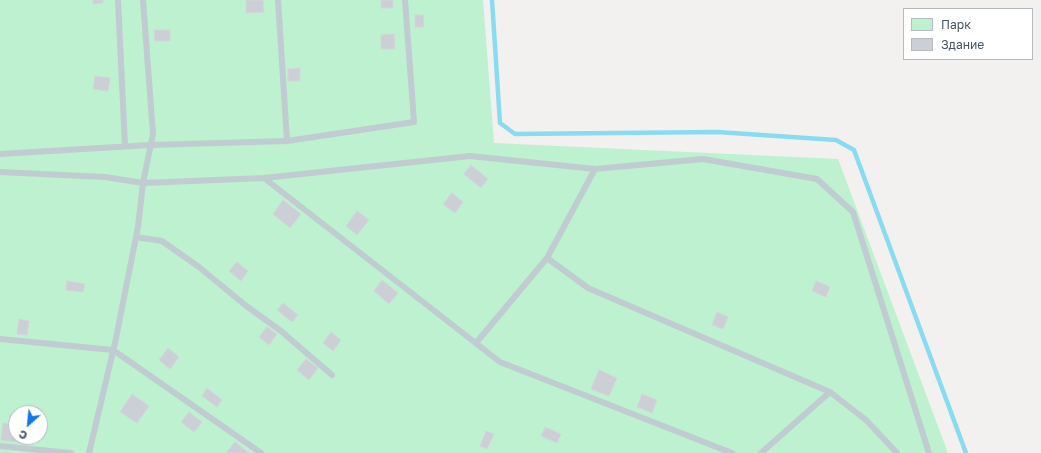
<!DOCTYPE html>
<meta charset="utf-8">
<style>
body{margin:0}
#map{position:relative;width:1041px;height:453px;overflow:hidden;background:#f3f0f0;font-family:"Golos Text",sans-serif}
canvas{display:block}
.legend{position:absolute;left:903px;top:8px;width:130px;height:52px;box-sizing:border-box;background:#fff;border:1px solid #b5bbbf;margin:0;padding:5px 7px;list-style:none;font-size:12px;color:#47545e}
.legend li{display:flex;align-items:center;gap:8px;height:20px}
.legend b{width:20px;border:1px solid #b5bbbf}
.north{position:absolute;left:8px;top:405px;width:40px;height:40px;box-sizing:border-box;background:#fff;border:1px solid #b5bbbf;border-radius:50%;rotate:207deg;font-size:11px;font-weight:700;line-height:16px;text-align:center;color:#47545e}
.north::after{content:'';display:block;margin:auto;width:14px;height:18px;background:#1275ea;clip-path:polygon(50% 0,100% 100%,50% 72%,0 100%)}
</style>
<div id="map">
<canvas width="1041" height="453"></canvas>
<ul class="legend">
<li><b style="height:11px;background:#bdf1d0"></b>Парк</li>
<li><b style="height:11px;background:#cccfd5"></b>Здание</li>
</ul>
<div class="north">С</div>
</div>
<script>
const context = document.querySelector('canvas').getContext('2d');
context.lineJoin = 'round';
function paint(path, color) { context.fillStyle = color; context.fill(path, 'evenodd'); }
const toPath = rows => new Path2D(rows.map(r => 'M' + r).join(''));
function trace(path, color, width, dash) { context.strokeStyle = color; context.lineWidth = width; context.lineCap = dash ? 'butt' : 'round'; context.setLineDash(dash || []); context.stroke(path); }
const green = toPath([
 [0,0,483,0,494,143,838,159,948,453,0,453],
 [16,413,40,413,40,437,16,437]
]);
const stream = toPath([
 [492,0,500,123,515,134,717,132,836,140,854,150,966,453]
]);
const building = toPath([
 [93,0,103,0,103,3,93,4,93,0],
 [246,0,263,0,264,12,246,13,246,0],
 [381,0,393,0,393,8,381,8,381,0],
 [415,15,423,15,424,27,415,27,415,15],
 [154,30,170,30,170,41,155,41,154,30],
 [394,34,395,49,381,49,381,35,394,34],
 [300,68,300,81,288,81,288,69,300,68],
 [95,76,110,78,108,91,93,89,95,76],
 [471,165,488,179,481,188,464,174,471,165],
 [452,193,463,202,455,213,443,204,452,193],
 [283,200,301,214,290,228,273,214,283,200],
 [357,211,369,220,357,235,346,226,357,211],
 [237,262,248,271,241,281,229,271,237,262],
 [382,280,398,293,389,304,374,291,382,280],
 [67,281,85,284,83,292,66,290,67,281],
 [816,281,830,287,826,297,812,291,816,281],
 [283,303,298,315,292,322,277,310,283,303],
 [717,312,728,317,723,329,712,325,717,312],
 [19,319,29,321,27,335,17,334,19,319],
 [267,327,277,334,269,345,259,337,267,327],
 [331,332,341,340,333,351,323,343,331,332],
 [168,348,179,357,170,369,159,360,168,348],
 [306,359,318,368,309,380,297,370,306,359],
 [599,370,617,378,609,396,591,389,599,370],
 [207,388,222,400,217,407,202,396,207,388],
 [132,394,149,406,137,423,120,412,132,394],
 [642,394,657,400,652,413,637,407,642,394],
 [189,412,202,422,194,432,181,422,189,412],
 [3,423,16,425,17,442,1,440,3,423],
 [545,427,561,434,557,443,541,436,545,427],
 [486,431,494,434,487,449,480,446,486,431],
 [235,442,249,453,226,453,235,442]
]);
const lane = toPath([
 [118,0,125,146],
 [287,141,414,122,405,0],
 [0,154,150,145,287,141,278,0],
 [595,169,703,159,817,179,853,212,929,453],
 [0,172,105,177,143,183,264,178,500,362,732,453],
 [264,178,470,156,595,169,547,258],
 [136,237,162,241,199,267,245,305,281,331,332,375],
 [0,339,113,350,261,453],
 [476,343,547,258,588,288,830,392],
 [0,446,71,453],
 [89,453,115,343,138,227,143,183,153,134,143,0],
 [761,453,830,392,866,420,897,453]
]);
paint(green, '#bdf1d0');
trace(stream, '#89dcf0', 4.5);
paint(building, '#cccfd5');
trace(building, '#d4d6dc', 1);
trace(lane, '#c0cbd2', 6);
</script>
